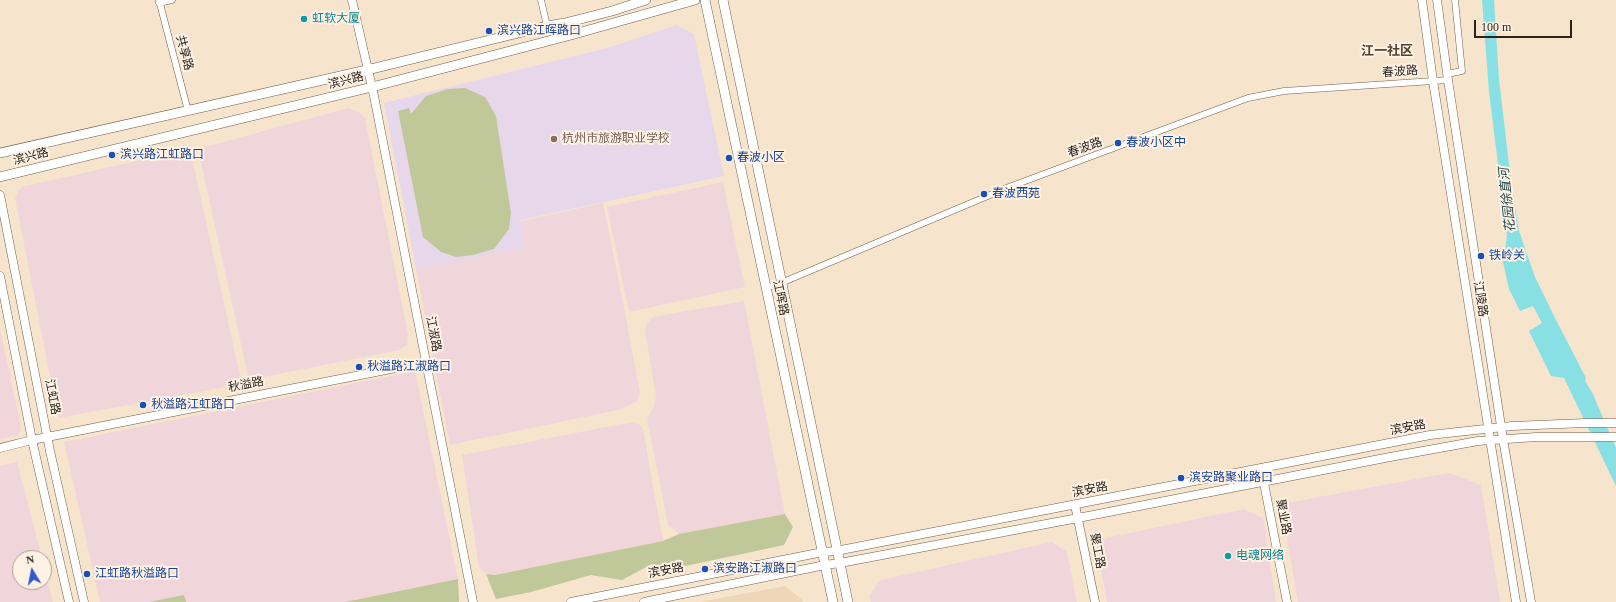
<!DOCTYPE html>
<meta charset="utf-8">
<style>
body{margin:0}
#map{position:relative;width:1616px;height:602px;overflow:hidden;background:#f7e4cd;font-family:"Times New Roman",serif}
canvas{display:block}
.north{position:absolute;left:12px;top:550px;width:40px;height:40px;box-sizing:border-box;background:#fef2e5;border:1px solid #aaa095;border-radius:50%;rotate:350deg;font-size:11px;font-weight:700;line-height:16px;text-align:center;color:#2c241c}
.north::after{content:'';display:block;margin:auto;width:14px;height:18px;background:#345acb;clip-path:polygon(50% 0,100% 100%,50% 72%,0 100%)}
.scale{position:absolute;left:1474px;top:20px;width:98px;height:18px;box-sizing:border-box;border:2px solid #2c241c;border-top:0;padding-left:5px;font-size:12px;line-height:14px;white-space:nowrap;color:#2c241c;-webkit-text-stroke:3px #fef2e5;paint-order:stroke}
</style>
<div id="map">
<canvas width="1616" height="602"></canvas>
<div class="north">N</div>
<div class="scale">100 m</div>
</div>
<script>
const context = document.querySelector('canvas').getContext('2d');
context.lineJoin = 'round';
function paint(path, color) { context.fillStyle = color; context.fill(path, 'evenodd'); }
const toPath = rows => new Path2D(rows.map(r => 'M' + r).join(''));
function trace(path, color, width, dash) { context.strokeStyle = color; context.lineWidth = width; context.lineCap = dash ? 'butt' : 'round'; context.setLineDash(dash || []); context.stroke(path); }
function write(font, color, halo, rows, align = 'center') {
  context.font = font + ' "Times New Roman","Noto Sans SC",serif'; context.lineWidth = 4; context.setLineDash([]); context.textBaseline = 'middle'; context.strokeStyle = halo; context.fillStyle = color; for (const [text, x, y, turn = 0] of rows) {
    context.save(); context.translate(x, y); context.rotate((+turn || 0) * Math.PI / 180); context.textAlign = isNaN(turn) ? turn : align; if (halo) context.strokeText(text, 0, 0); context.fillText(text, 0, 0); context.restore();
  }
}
const built = toPath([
 [785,586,802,600,803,602,700,602]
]);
const industrial = toPath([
 [348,108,357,111,365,118,408,335,407,345,399,350,249,380,198,149],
 [190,149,242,384,58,418,15,198,21,187],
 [723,182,745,287,629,312,607,207],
 [603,203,625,312,640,393,636,402,622,409,450,445,416,269,524,248,521,221],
 [744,301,785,514,679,534,668,525,647,418,653,408,656,396,645,331,647,323,653,317],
 [0,329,21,427,19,435,0,439],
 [415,371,458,579,345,602,100,602,64,442],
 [632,422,639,424,643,429,663,541,495,575,486,574,479,567,462,455],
 [17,462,42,558,20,558,20,582,44,582,44,567,53,602,0,602,0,466],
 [1449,473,1481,485,1500,602,1298,602,1281,504],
 [1244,509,1263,518,1276,602,1107,602,1097,548,1106,538],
 [1052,542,1067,552,1077,602,871,602,869,596,881,580]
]);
const education = toPath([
 [677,25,694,34,724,176,521,220,524,248,416,269,384,103,607,48]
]);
const green = toPath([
 [465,88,485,97,496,116,511,213,509,229,494,249,473,255,456,257,441,252,423,237,398,111,409,108,411,114,426,96,448,89],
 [785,514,793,527,784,545,676,568,652,564,622,580,591,575,531,592,496,599,486,574,495,575,663,541,679,534],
 [458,579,459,602,345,602],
 [184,595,186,602,149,602]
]);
const water = toPath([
 [1482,0,1494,0,1499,79,1510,173,1519,231,1535,277,1555,318,1586,378,1585,381,1592,392,1616,448,1616,486,1564,378,1551,376,1529,331,1542,323,1533,306,1520,311,1509,289,1503,262,1507,236,1489,92]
]);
const street = toPath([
 [159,0,188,111],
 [541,0,547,26],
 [159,3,172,0],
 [1447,74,1462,71,1455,0],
 [766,288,781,283,1009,187,1248,98,1284,91,1448,80]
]);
const secondary = toPath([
 [352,0,374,96,473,602],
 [1422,0,1433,81,1516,602],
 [1437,0,1448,80,1503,439,1531,602],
 [0,195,50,451,84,602],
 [0,276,32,440,69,602],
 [0,448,32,440,426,362],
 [1264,483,1287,602],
 [1075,505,1095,602],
 [571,602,823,552,836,551,1430,435,1512,426,1585,423,1616,423],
 [644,602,825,565,840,563,1078,518,1390,457,1478,441,1536,437,1616,437]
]);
const primary = toPath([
 [705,0,833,602],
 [723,0,848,602],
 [0,153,367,70,547,26,565,23,612,11,646,0],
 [0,177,372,87,571,35,695,0]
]);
const markers = [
 [304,19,4,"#0f9aa8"],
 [489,31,4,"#1a4fb4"],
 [554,139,4,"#8d6e63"],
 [1118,143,4,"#1a4fb4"],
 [112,155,4,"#1a4fb4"],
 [729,158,4,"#1a4fb4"],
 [984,194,4,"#1a4fb4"],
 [1481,256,4,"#1a4fb4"],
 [359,367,4,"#1a4fb4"],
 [143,405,4,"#1a4fb4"],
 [1181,478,4,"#1a4fb4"],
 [1228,556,4,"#0f9aa8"],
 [705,569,4,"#1a4fb4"],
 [87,574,4,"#1a4fb4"]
];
const cultureNames = [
 ["虹软大厦",312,19],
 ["电魂网络",1236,556]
];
const transitNames = [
 ["滨兴路江晖路口",497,31],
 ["春波小区中",1126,143],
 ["滨兴路江虹路口",120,155],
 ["春波小区",737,158],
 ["春波西苑",992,194],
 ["铁岭关",1489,256],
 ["秋溢路江淑路口",367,367],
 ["秋溢路江虹路口",151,405],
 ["滨安路聚业路口",1189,478],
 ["滨安路江淑路口",713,569],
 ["江虹路秋溢路口",95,574]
];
const streetNames = [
 ["共享路",184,53,75],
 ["春波路",1400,72,-4],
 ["滨兴路",346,81,-14],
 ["春波路",1085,148,-20],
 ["滨兴路",31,157,-14],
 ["江晖路",780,298,78],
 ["江陵路",1480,299,81],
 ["江淑路",433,334,79],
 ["秋溢路",246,385,-11],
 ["江虹路",52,397,79],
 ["滨安路",1408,428,-11],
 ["滨安路",1090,490,-11],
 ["聚业路",1283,517,79],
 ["聚工路",1097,551,79],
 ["滨安路",666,571,-11]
];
const educationNames = [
 ["杭州市旅游职业学校",562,139]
];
const neighbourhoodNames = [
 ["江一社区",1387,52]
];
const waterNames = [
 ["花园徐直河",1508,200,-96]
];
paint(built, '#eed6b9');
paint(industrial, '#f0d6da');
paint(education, '#e7d7ea');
paint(green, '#c0c899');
paint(water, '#89e0e4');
trace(street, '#705f4b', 7);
trace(secondary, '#705f4b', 9);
trace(primary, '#705f4b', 10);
trace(street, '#fff', 6);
trace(secondary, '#fff', 8);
trace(primary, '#fff', 9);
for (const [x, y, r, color] of markers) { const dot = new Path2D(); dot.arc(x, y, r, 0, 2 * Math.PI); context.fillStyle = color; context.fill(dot); trace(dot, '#fef2e5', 1.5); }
write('12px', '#0d838f', '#fef2e5', cultureNames, 'left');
write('12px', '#164399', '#fef2e5', transitNames, 'left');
write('12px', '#2c241c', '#fef2e5', streetNames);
write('12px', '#785e54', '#fef2e5', educationNames, 'left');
write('bold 13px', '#51422f', '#fef2e5', neighbourhoodNames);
write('italic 13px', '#234b4d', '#fef2e5', waterNames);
</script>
